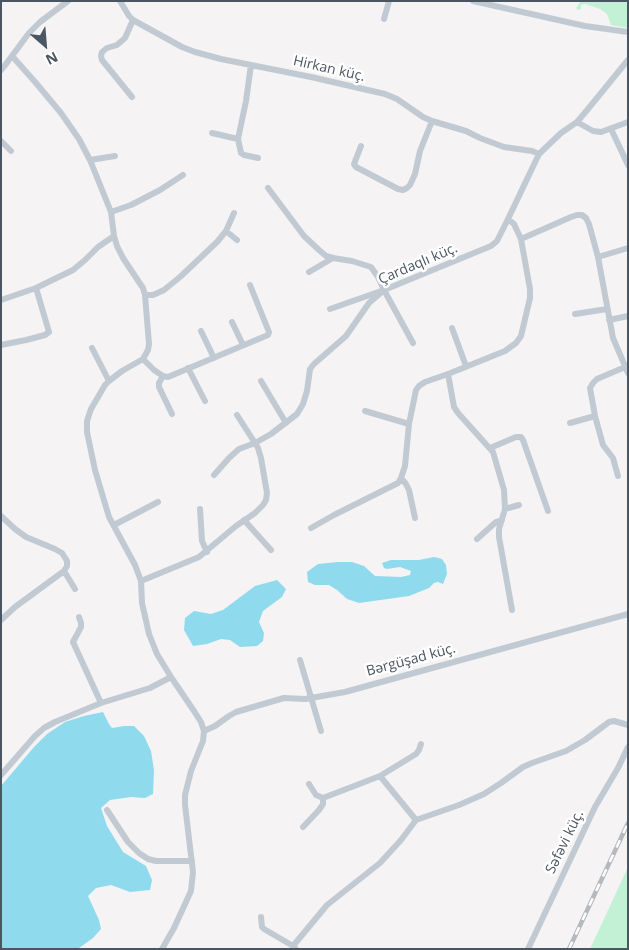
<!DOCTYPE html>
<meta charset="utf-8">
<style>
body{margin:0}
#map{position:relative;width:629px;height:950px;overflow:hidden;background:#f5f3f3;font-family:"Open Sans",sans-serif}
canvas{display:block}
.frame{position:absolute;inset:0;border:2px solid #4a5661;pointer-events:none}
.north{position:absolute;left:20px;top:20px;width:50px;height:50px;-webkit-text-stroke:4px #fff;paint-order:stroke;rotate:153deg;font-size:14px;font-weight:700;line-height:20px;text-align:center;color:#4a5661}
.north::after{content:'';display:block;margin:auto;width:18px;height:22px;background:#4a5661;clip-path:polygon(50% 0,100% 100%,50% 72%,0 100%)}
</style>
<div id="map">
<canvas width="629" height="950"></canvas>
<div class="frame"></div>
<div class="north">N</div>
</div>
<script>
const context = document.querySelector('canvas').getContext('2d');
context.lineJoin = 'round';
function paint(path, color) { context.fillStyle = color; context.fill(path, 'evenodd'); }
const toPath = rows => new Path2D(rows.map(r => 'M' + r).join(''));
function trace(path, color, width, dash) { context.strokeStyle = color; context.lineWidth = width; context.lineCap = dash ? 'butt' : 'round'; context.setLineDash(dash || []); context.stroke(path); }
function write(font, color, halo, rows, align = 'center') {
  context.font = font + ' "Open Sans",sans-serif'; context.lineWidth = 5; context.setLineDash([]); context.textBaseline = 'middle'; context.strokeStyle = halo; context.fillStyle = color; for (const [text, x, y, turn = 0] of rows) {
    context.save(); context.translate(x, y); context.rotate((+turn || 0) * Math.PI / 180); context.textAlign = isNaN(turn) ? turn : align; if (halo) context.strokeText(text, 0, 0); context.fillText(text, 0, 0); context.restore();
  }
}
const green = toPath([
 [580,1,628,1,628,28,611,25,607,14,600,9,585,4,581,5,581,9,578,10,576,8,579,4],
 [628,867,628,949,590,949]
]);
const water = toPath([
 [434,557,442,559,446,565,447,574,443,584,438,582,434,583,429,588,409,596,359,603,347,599,337,590,329,585,315,585,308,582,307,572,318,564,338,562,352,562,364,566,375,576,401,577,410,575,411,571,400,567,387,569,384,568,382,563,391,560,419,560],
 [277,580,286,589,282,597,263,611,259,622,264,633,263,641,257,646,240,647,230,640,221,639,207,644,193,646,184,630,185,618,194,611,211,614,223,610,255,586],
 [103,712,109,724,112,728,124,726,134,726,144,736,151,751,154,770,153,794,145,798,131,797,110,800,101,808,107,826,123,852,146,866,152,880,150,890,130,892,111,885,96,888,88,896,99,920,101,929,93,938,79,948,76,949,1,949,1,786,34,747,47,734,65,722,84,716]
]);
const street = toPath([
 [120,1,129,16,133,20,182,47,195,52,221,59,311,77,385,94,397,99,423,117,432,121,466,131,480,138,504,147,532,151,539,154],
 [473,1,585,26,628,32],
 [384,19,389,1],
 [12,56,36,83,61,113,79,139,90,160,111,212,114,236,117,246,123,258,143,288,145,295,149,344,148,350,143,359,122,371,109,381,105,385,91,409,87,421,87,432,95,470,109,517,135,565,141,581,142,603,149,634,157,654,171,677,194,711,201,722,204,731,203,741,191,771,185,795,185,805,193,872,191,891,174,928,162,949],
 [251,65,246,101,238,139,241,153,244,155,258,158],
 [1,70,6,64,29,33,40,22,68,1],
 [132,97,102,60,101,56,102,52,107,48,117,45,125,38,133,20],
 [577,122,593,131,601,132,628,122],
 [611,129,628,165],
 [212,133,238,139],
 [1,141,11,151],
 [361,146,354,164,356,167,398,189,403,190,407,188,410,185,415,174,420,151,432,121],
 [90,160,115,156],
 [268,188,304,236,319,250,326,256,333,258,352,261,371,267,378,277,384,290,330,309],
 [111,212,131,205,160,190,183,175],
 [508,219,514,224,521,239,530,289,530,298,521,336,516,343,505,351,448,374,454,407,458,413,493,452,504,490,505,509,499,529,499,537,512,610],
 [226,231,237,240],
 [521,239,571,217,577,215,582,215,586,218,589,224,598,257],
 [628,248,598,257,613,338,628,373],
 [309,272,333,258],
 [384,290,413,343],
 [145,295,153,295,164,290,180,277,217,242,226,231,234,213],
 [1,300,36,288,73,270,85,260,98,247,114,236],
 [575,314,607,309],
 [609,320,628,316],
 [232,322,243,345],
 [452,328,466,366],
 [201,331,214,358],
 [1,345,26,340,45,335,49,332,36,288],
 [92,348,109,381],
 [143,359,154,370,163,376,168,377,268,335,269,332,250,285],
 [188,368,205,401],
 [163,376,159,383,159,387,172,414],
 [261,381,286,423],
 [365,411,409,424],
 [570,423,595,416],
 [490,448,516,437,521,437,523,440,548,511],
 [214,475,229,458,239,449,255,443,237,415],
 [618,476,613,458,603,445,595,416,590,388,593,383,597,379,625,367],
 [401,478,406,484,409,490,415,518],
 [200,509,202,541,207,552],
 [505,509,519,505],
 [1,516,15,529,26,537,55,549,62,553,67,561,67,566,64,571,15,607,1,620],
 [244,520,271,550],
 [114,525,158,502],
 [311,528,334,515,398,483,401,478,405,466,409,424,416,390,419,386,425,382,448,374],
 [477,539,496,522,502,520],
 [64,571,75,589],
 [141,581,199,557,236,526,255,513,263,505,266,500,267,493,261,458,258,448,255,443,271,434,297,414,303,404,307,391,310,369,314,364,346,336,369,303,384,290,491,246,497,241,508,219,539,154,561,133,577,122,588,109,628,60],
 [79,617,81,623,81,627,73,642,101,703],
 [300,660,321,731],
 [204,731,215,726,229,716,236,712,284,698,305,699,345,692,628,614],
 [1,775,35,736,44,728,55,722,101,703,150,688,171,677],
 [380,776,416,754,419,750,421,744],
 [107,810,128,842,139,853,148,859,156,861,192,861],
 [416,820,459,805,484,794,501,783,523,767,532,763,566,751,585,740,609,722,614,721,628,725],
 [303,827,319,810,323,804,323,798],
 [261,917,262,927,264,929,293,946],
 [296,949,293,946,327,905,380,863,401,840,416,820,380,776,323,798,316,795,309,784],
 [528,949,595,807,618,768,628,747]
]);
const rail = toPath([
 [569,949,628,823]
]);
const streetNames = [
 ["Hirkan küç.",329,69,13],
 ["Çardaqlı küç.",418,264,-23],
 ["Bərgüşad küç.",411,660,-15],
 ["Səfəvi küç.",565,842,-64]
];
paint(green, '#c3f1d5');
paint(water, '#90daee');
trace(street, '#c1cad2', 6);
trace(rail, '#b5b8bd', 4.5);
trace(rail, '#fff', 2.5, [8]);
write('14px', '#4a5661', '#fff', streetNames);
</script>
